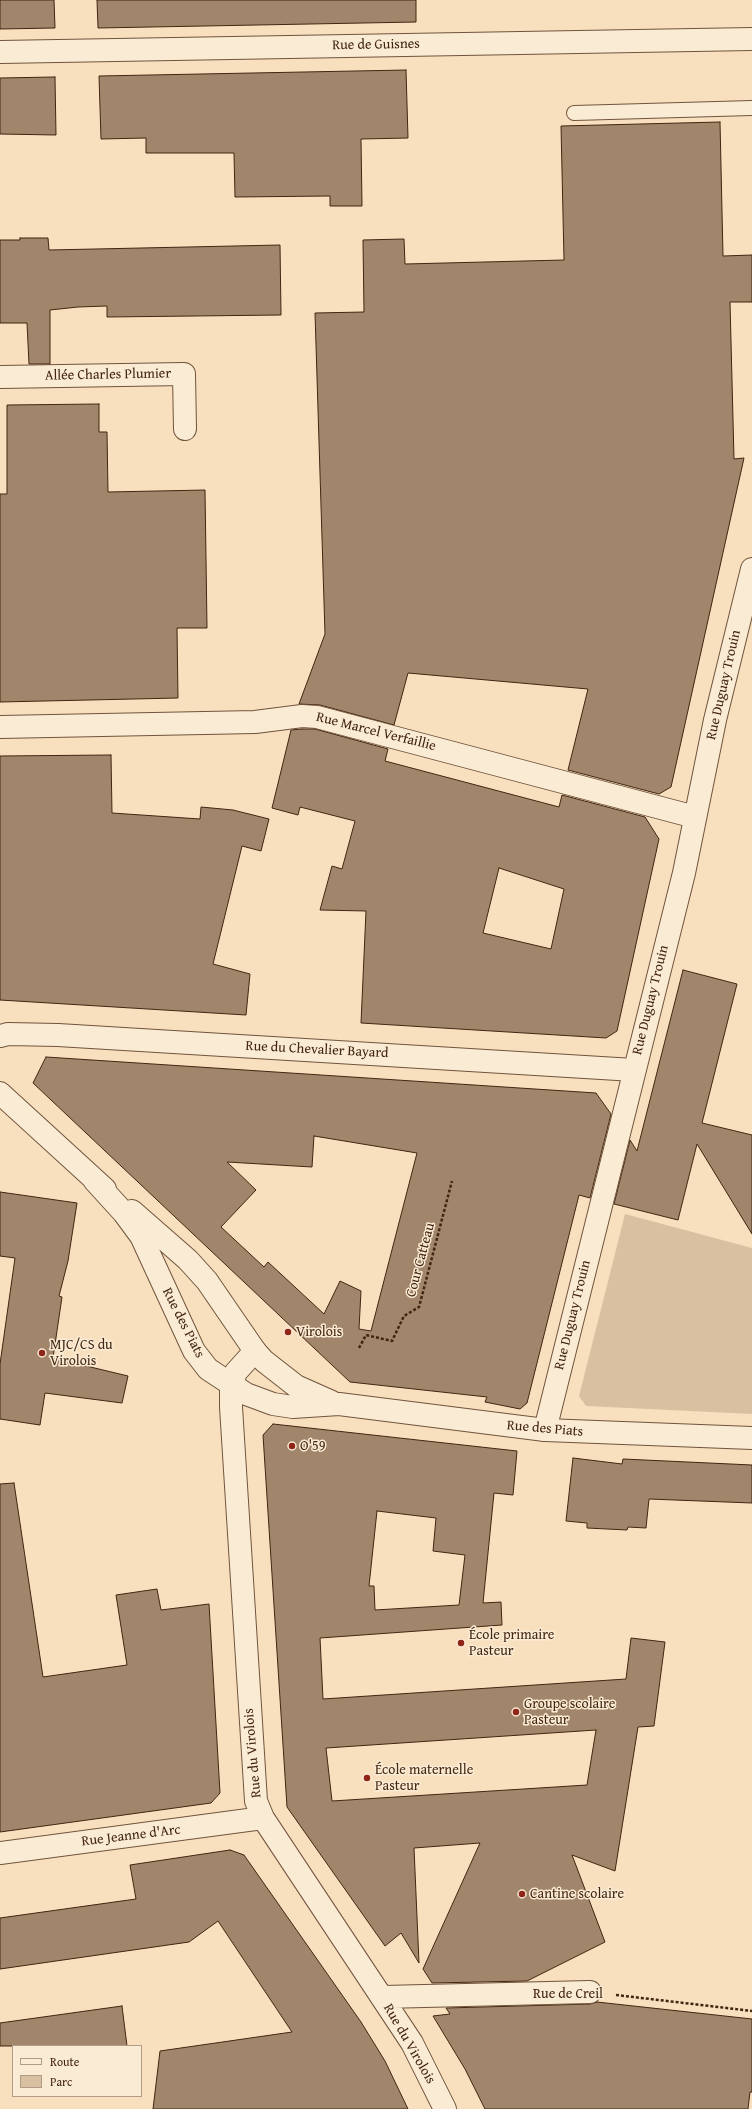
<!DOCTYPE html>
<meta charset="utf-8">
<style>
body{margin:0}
#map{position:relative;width:752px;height:2109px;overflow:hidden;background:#f8e0bf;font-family:"Gentium Book Plus",serif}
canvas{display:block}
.legend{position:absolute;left:12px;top:2045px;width:130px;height:52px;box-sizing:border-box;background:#faebd5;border:1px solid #b19c87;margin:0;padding:5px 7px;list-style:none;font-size:12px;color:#432511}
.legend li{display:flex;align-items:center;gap:8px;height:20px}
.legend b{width:20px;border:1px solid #b19c87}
</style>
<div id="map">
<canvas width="752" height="2109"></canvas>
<ul class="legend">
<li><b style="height:5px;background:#faebd5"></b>Route</li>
<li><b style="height:11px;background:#d9c0a1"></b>Parc</li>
</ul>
</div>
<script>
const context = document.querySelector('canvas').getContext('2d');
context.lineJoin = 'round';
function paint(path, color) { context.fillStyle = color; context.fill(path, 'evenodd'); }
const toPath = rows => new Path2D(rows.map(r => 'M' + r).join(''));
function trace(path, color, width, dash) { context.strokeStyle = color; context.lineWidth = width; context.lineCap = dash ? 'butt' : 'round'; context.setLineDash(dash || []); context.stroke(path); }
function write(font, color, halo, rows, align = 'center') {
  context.font = font + ' "Gentium Book Plus",serif'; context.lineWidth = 3; context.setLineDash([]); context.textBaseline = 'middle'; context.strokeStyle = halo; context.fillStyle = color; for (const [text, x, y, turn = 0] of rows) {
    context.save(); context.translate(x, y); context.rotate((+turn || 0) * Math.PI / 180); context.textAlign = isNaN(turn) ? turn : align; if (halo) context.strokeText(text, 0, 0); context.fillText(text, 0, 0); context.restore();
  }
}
const green = toPath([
 [625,1214,752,1248,752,1414,586,1406,579,1396]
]);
const building = toPath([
 [0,0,54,0,55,28,0,29,0,0],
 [97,0,416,0,416,22,98,28,97,0],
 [406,70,408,138,361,139,362,206,330,206,330,196,235,197,234,153,146,153,146,138,101,139,99,76,406,70],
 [55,77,56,135,0,134,0,78,55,77],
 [720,122,723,256,752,255,752,302,730,302,734,459,744,458,671,787,659,794,568,770,588,689,408,673,394,725,320,705,299,704,325,634,315,313,364,312,363,240,404,239,405,264,564,260,561,126,720,122],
 [20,238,48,238,49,250,280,245,281,315,107,317,107,306,78,307,50,310,50,364,29,364,27,323,0,323,0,240,20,240,20,238],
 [99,404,99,432,107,432,108,492,205,490,207,628,177,628,178,698,0,702,0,494,7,494,7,405,99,404],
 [302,729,315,729,388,749,385,761,559,807,562,795,645,817,659,839,617,1031,606,1038,361,1023,366,911,320,910,332,866,342,869,355,821,300,807,298,815,272,808,291,730,302,729],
 [499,868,564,889,551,949,483,933,499,868],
 [111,755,112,813,200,819,201,807,233,810,269,819,261,851,242,846,213,964,250,974,246,1015,0,1000,0,756,111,755],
 [683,970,737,984,702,1123,752,1135,752,1234,697,1144,678,1220,614,1204,630,1140,637,1151,683,970],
 [46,1057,596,1093,611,1114,590,1198,579,1195,527,1403,520,1409,485,1402,487,1397,350,1382,33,1083,46,1057],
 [314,1136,417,1153,371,1331,359,1329,361,1291,340,1281,324,1314,268,1262,264,1267,221,1227,256,1190,227,1162,312,1167,314,1136],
 [0,1192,77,1203,68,1261,59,1296,62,1297,53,1358,128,1376,122,1403,45,1393,40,1425,0,1419,0,1364,15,1258,0,1256,0,1192],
 [273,1424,517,1451,513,1495,494,1493,483,1603,501,1602,502,1625,320,1638,323,1699,626,1679,631,1638,665,1642,654,1726,638,1727,615,1871,572,1855,605,1942,527,1981,432,1983,423,1969,480,1843,414,1848,419,1963,401,1933,385,1946,287,1807,263,1435,273,1424],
 [377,1511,436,1518,433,1551,465,1555,459,1605,375,1610,374,1586,369,1586,377,1511],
 [596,1730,587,1785,332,1801,326,1748,596,1730],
 [573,1458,622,1464,623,1459,752,1465,752,1503,649,1499,646,1528,628,1527,627,1530,587,1528,587,1523,566,1521,573,1458],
 [14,1483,43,1677,127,1665,116,1595,157,1589,161,1610,209,1604,220,1793,211,1803,0,1832,0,1484,14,1483],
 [230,1850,244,1855,361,2022,385,2061,408,2109,153,2109,160,2051,292,2032,218,1921,189,1942,0,1969,0,1918,136,1899,130,1865,230,1850],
 [597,2002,752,2019,752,2092,750,2092,748,2109,485,2109,465,2069,433,2016,450,2014,446,2008,590,2004,597,2002],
 [122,2006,127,2046,0,2046,0,2023,122,2006]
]);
const path = toPath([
 [359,1348,366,1335,392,1341,404,1316,419,1307,452,1181],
 [616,1995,752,2011]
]);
const service = toPath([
 [574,113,752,108]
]);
const minor = toPath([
 [0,52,752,39],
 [0,377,184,374,185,429],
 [0,727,255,722,302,716,317,717,695,817],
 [0,1036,8,1034,58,1035,634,1070],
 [255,1351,236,1372,231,1387,231,1407,256,1801,263,1818,412,2043,445,2109],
 [545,1430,684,873,715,720,752,569],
 [0,1853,263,1818],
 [383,1997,590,1992]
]);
const tertiary = toPath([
 [0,1093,105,1189],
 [94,1180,124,1213,141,1236,194,1351,208,1369,246,1394,273,1404,293,1407,339,1404,545,1430,752,1438],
 [132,1211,188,1260,207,1281,255,1351,264,1361,296,1386,332,1402]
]);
const markers = [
 [288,1332,4,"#8f2418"],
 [42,1353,4,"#8f2418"],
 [292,1446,4,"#8f2418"],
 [461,1643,4,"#8f2418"],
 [516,1712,4,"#8f2418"],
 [367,1778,4,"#8f2418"],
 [522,1894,4,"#8f2418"]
];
const streetNames = [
 ["Rue de Guisnes",376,45,-1],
 ["Allée Charles Plumier",108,375,-1],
 ["Rue Duguay Trouin",724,685,-77],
 ["Rue Marcel Verfaillie",376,732,14],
 ["Rue Duguay Trouin",651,1000,-76],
 ["Rue du Chevalier Bayard",317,1050,3],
 ["Cour Catteau",421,1260,-75],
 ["Rue Duguay Trouin",573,1315,-76],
 ["Rue des Piats",183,1323,63],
 ["Rue des Piats",545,1429,5],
 ["Rue du Virolois",253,1753,-95],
 ["Rue Jeanne d'Arc",131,1836,-7],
 ["Rue de Creil",568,1994],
 ["Rue du Virolois",409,2044,60]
];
const poiNames = [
 ["Virolois",296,1332],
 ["MJC/CS du",50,1345],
 ["Virolois",50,1361],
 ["O'59",300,1446],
 ["École primaire",469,1635],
 ["Pasteur",469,1651],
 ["Groupe scolaire",524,1704],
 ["Pasteur",524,1720],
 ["École maternelle",375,1770],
 ["Pasteur",375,1786],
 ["Cantine scolaire",530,1894]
];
paint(green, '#d9c0a1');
paint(building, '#a1866b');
trace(building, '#432511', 1);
trace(service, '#70543c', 16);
trace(minor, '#70543c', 24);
trace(tertiary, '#70543c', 24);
trace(path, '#432511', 2.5, [3, 2]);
trace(service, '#faebd5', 14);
trace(minor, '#faebd5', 22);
trace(tertiary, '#faebd5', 22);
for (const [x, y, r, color] of markers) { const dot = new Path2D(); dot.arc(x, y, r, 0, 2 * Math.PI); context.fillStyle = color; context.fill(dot); trace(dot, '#faebd5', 1.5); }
write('14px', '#432511', '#faebd5', streetNames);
write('14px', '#432511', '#faebd5', poiNames, 'left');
</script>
